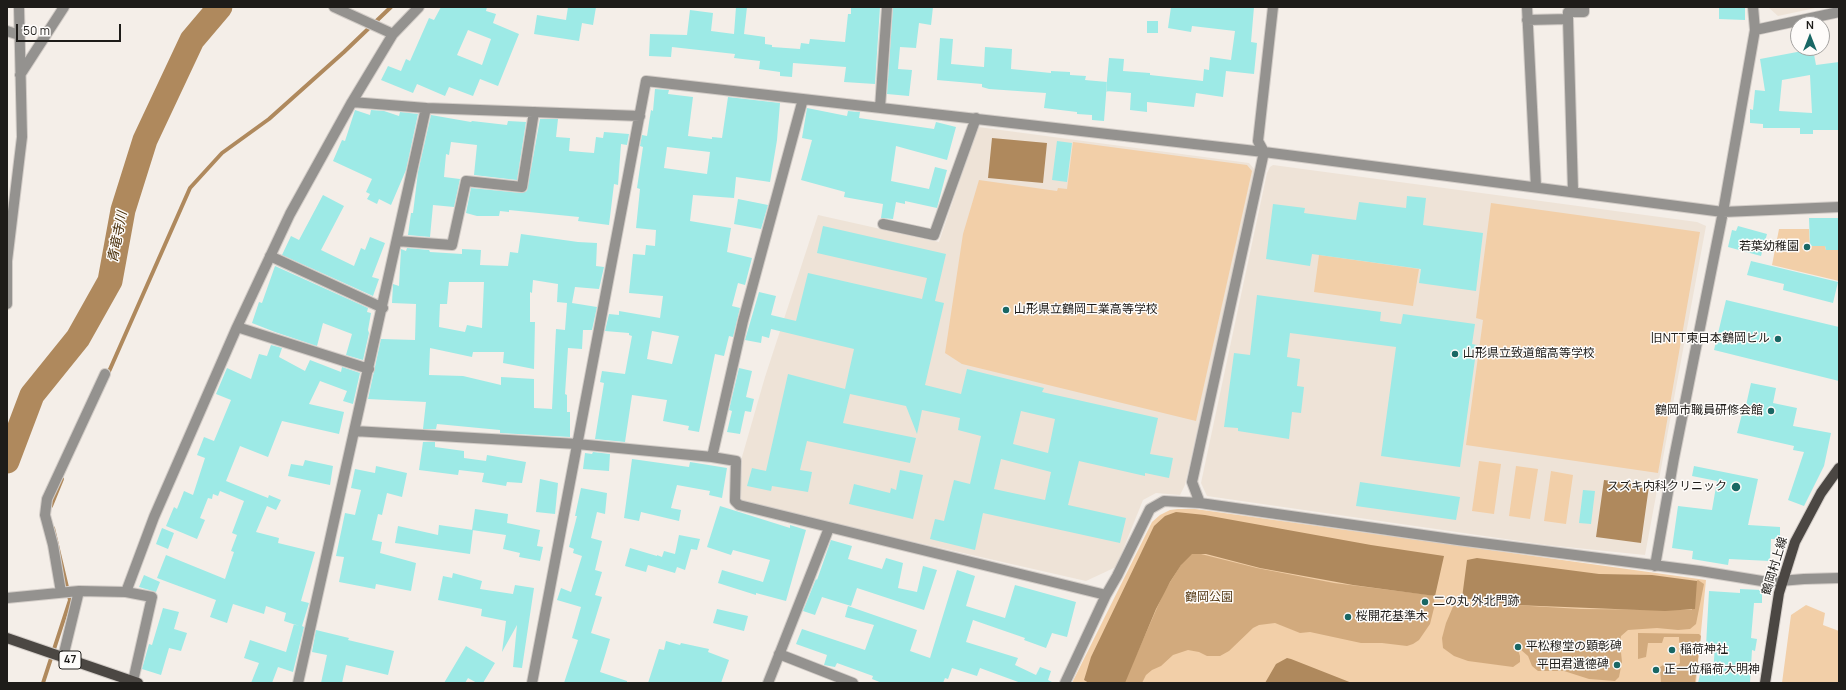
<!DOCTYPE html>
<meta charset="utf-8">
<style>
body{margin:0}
#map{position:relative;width:1846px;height:690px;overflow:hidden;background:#f4eee8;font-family:Manrope,sans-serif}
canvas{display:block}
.frame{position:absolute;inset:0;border:8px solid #1e1c19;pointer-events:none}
.north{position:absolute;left:1790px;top:16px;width:40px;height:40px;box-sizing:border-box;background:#fefcfa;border:1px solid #a4a2a0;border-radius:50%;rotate:0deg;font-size:11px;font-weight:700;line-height:16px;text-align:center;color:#1e1c19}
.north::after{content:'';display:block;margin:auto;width:14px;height:18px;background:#196764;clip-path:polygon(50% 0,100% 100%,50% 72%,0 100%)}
.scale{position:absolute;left:16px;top:24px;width:105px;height:18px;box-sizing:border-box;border:2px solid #1e1c19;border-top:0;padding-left:5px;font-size:12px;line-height:14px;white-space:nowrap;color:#1e1c19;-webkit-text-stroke:3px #fefcfa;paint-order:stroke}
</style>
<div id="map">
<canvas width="1846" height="690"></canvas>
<div class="frame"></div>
<div class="north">N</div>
<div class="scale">50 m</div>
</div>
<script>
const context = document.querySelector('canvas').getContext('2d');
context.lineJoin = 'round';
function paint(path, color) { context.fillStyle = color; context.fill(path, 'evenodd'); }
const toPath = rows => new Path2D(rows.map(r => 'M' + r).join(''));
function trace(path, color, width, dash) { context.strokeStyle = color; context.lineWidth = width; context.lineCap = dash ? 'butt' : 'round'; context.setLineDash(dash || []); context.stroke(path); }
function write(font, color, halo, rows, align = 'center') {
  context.font = font + ' Manrope,"Noto Sans JP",sans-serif'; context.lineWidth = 3; context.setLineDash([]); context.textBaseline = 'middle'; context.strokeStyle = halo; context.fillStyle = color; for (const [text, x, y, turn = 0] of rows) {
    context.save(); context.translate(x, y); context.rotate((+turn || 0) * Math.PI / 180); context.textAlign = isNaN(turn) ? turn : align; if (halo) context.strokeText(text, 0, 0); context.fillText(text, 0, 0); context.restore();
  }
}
const built = toPath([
 [1768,7,1820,7,1778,16],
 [978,127,1249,163,1255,170,1185,485,1180,495,1156,493,1143,500,1116,567,1086,581,744,503,740,497,742,457,765,377,818,215,939,242],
 [1273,165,1697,222,1706,226,1645,555,1547,545,1207,496,1201,483,1267,173,1270,167]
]);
const green = toPath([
 [1073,142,1247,165,1252,171,1196,421,962,364,945,353,963,234,979,180,1057,191,1058,188,1067,189],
 [1491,203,1700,232,1658,473,1466,445,1483,320,1476,318],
 [1779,229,1809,229,1810,246,1825,246,1826,250,1839,250,1839,281,1772,265],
 [1319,255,1419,269,1413,306,1314,292],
 [1479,461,1501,464,1494,514,1472,511],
 [1516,466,1538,469,1530,519,1509,516],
 [1551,471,1573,475,1566,524,1544,521],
 [1178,509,1195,509,1706,580,1696,683,1072,683,1152,522,1160,515,1170,510],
 [1806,605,1825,613,1823,625,1839,631,1839,683,1782,683,1791,615]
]);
const forest = toPath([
 [1197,553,1257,568,1334,583,1430,595,1433,596,1435,604,1430,624,1419,640,1413,644,1407,646,1382,643,1361,643,1310,632,1300,633,1275,623,1259,625,1253,628,1229,651,1220,656,1207,656,1199,652,1188,650,1173,655,1161,666,1152,670,1146,675,1142,683,1124,683,1164,592,1182,563,1191,554],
 [1698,580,1704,584,1696,624,1690,629,1678,630,1657,628,1628,630,1621,636,1620,643,1622,662,1619,677,1615,681,1589,679,1564,671,1538,671,1532,666,1528,656,1520,649,1518,650,1520,656,1520,662,1513,667,1468,661,1454,656,1443,648,1442,638,1446,623,1455,602,1460,601,1471,604,1478,603,1581,609,1692,610,1695,582],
 [1638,633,1699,634,1701,636,1695,683,1661,683,1660,667,1663,665,1678,665,1680,663,1679,637,1664,637,1662,643,1648,643,1646,657,1638,659]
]);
const water = toPath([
 [992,138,1047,143,1043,183,988,178],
 [1604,480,1649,486,1641,543,1596,537],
 [1176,512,1205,515,1371,545,1444,556,1435,596,1353,585,1260,568,1206,554,1192,554,1181,565,1170,582,1156,609,1125,683,1089,683,1084,680,1091,657,1154,526,1165,516],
 [1477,558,1599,574,1652,575,1697,581,1695,609,1665,611,1515,605,1462,598,1467,560],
 [1287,658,1291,659,1352,683,1265,683,1276,664]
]);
const stream = toPath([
 [107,376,190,188,222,153,269,119,344,52,391,7],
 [51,506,62,479],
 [43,683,70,600,53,528]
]);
const river = toPath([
 [7,461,32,395,78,338,110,281,123,210,145,140,192,40,220,7]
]);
const building = toPath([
 [441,7,487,7,486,11,496,14,493,23,519,34,498,86,480,79,473,96,449,87,445,96,417,84,413,93,381,80,388,66,401,71,406,59,410,61,429,18,434,20],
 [468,30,491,39,482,65,457,55],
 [568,7,596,7,593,25,582,23,579,41,534,34,537,15,566,20],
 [736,7,747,7,744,34,765,37,765,44,772,45,772,47,800,49,801,43,809,44,810,39,845,42,848,14,851,14,851,7,880,7,875,84,844,82,846,67,793,63,792,77,780,76,780,72,759,69,760,61,734,58,735,54,672,47,671,57,649,56,650,34,687,35,690,10,713,13,711,31,734,34],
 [893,7,933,7,931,25,919,23,916,48,900,47,898,69,912,70,909,96,887,94],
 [1171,7,1254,7,1251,42,1257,43,1254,74,1226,71,1223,97,1196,93,1194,107,1147,102,1147,112,1130,110,1131,93,1106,91,1109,58,1124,59,1123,71,1150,73,1150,75,1203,81,1204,69,1209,70,1210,57,1231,60,1235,31,1192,26,1191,32,1168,28],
 [1719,7,1745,7,1745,20,1719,19],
 [1147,21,1158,21,1158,33,1147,33],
 [940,38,953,39,951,64,984,67,985,47,1012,49,1011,69,1051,73,1051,71,1070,72,1070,75,1086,76,1085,80,1107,82,1104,121,1092,120,1092,115,1077,114,1077,112,1044,108,1046,93,989,89,982,87,982,84,937,80],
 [1813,49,1816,65,1839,62,1839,130,1813,130,1813,134,1800,134,1800,128,1763,128,1763,124,1750,123,1750,109,1753,110,1755,90,1765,91,1760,59],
 [1810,75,1812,113,1779,111,1782,80],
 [655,89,669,90,668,94,693,97,688,136,712,139,712,137,722,138,728,97,780,103,777,140,770,182,736,177,734,198,693,195,690,221,731,228,727,252,752,258,745,285,738,283,732,306,740,308,733,337,729,336,724,356,715,354,699,432,688,430,689,426,663,421,667,400,632,395,625,442,595,439,604,383,600,382,602,371,625,374,632,336,629,335,629,333,605,331,609,314,619,315,619,311,660,318,663,296,629,293,633,254,645,255,646,245,655,246,656,230,636,228,640,189,637,188,643,147,640,146,642,135,647,136,651,110,653,111],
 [667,147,710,152,707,174,664,168],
 [652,331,679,336,672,364,647,359],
 [807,108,847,116,848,111,858,112,860,112,859,118,934,129,936,122,956,127,947,160,896,146,891,181,929,189,935,167,947,170,937,208,905,201,905,204,896,202,893,219,881,218,883,204,844,197,845,192,801,180,812,140,802,138],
 [355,110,370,115,371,110,384,111,399,116,400,112,418,114,406,170,391,205,379,199,377,204,367,199,370,194,366,192,372,179,333,161,342,140,345,141],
 [431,115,471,122,472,121,507,125,508,121,526,122,517,180,474,175,477,145,451,142,449,155,446,154,444,177,460,179,454,207,433,205,430,237,408,235,411,213,413,213,418,172],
 [540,119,558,119,556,137,570,138,569,151,594,153,596,137,603,138,604,132,629,134,627,145,621,144,618,185,614,184,609,225,578,221,579,217,509,210,509,212,500,211,499,216,477,216,466,213,471,188,521,193,527,191],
 [1057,141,1072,143,1067,182,1052,180],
 [323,195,344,206,321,250,354,266,361,248,365,250,370,237,385,243,372,277,379,279,373,296,282,255,291,236,299,240],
 [1407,196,1426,198,1423,225,1483,233,1476,291,1419,283,1421,269,1312,254,1310,266,1266,259,1273,204,1305,208,1304,213,1356,220,1359,202,1406,208],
 [738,199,768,205,761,229,734,224],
 [1809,218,1839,218,1839,250,1826,250,1825,246,1810,246],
 [823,226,946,254,935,301,944,303,925,385,961,394,967,369,1044,388,1042,392,1158,418,1150,454,1173,458,1169,478,1145,473,1145,476,1079,461,1068,505,1126,518,1120,543,983,513,975,550,930,539,935,519,944,521,954,480,970,484,981,436,958,430,960,418,922,410,917,434,906,406,850,394,843,423,916,438,910,463,807,441,800,470,812,472,808,492,772,486,771,491,747,486,752,468,766,471,788,374,845,389,854,349,771,329,769,338,762,336,761,343,745,340,759,292,776,296,771,315,796,321,808,273,922,299,927,278,817,253],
 [1021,411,1055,419,1048,453,1013,444],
 [1001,459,1051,472,1045,500,994,489],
 [1738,226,1767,234,1761,256,1728,247,1732,230,1736,231],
 [521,234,578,242,597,243,596,266,604,267,599,289,575,287,572,303,597,307,592,330,583,330,582,349,568,348,565,394,567,395,567,412,570,412,570,437,500,433,500,430,437,424,436,429,423,429,426,402,368,399,381,339,415,340,416,304,392,303,393,284,399,286,401,249,406,251,407,248,429,250,430,252,462,254,462,249,481,250,480,265,508,266,510,252,518,253],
 [533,280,558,284,557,302,567,303,565,330,556,329,552,409,534,408,534,379,501,377,501,385,463,376,429,375,430,348,472,357,473,352,504,352,503,363,534,369,535,322,530,322,530,292,532,293],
 [449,282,484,282,482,328,467,325,465,332,439,327,440,304,447,304],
 [1751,261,1838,282,1833,303,1783,290,1784,284,1747,275],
 [275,266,368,308,367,312,371,313,368,330,369,333,363,360,346,355,352,334,323,323,317,346,275,332,252,323,259,302,262,303],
 [1257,295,1381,312,1380,321,1401,324,1403,314,1475,324,1472,344,1477,345,1460,467,1381,456,1396,347,1290,333,1287,357,1300,359,1297,386,1304,387,1301,413,1292,412,1289,439,1238,431,1238,428,1224,427,1234,353,1250,355],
 [1726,300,1839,327,1839,381,1714,350],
 [271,345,282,348,279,357,305,371,310,360,341,372,342,367,360,373,353,404,343,401,347,391,320,381,309,404,344,412,339,434,282,421,268,457,240,446,226,481,268,498,269,495,281,500,276,510,267,506,256,532,279,538,278,543,315,552,301,601,309,603,302,626,304,627,293,672,278,667,272,683,251,683,259,663,244,658,250,640,286,652,294,624,299,626,284,621,286,613,266,606,264,614,233,604,227,623,210,617,216,600,157,578,166,555,225,579,234,552,231,551,237,535,232,533,244,501,220,491,218,496,213,494,212,499,208,498,200,518,205,520,197,539,166,526,174,507,177,509,184,491,193,495,205,458,197,455,204,437,214,441,231,400,216,394,227,368,251,379,259,354,267,356],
 [739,368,752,371,746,397,754,399,751,412,745,411,740,434,727,432,732,411,729,410],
 [1751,383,1776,388,1773,403,1797,408,1793,426,1831,433,1824,466,1804,506,1788,500,1804,452,1793,450,1794,446,1737,433,1742,414,1744,414],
 [423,442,435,442,435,447,464,451,464,458,486,461,487,455,526,462,522,483,507,482,506,486,482,482,484,473,459,470,458,475,419,470],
 [593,452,610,454,609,471,583,469,585,453,592,454],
 [632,459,689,467,690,462,727,468,722,498,709,495,710,491,677,485,671,508,681,510,679,521,641,512,639,521,624,518],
 [305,460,333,466,330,485,288,476,291,464,303,466],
 [376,466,407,473,402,497,387,493,382,515,378,514,372,540,382,542,380,553,416,563,411,591,376,584,375,589,339,582,344,557,336,556,345,513,355,515,361,490,351,488,355,469,375,473],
 [1694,466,1758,479,1748,525,1780,527,1780,539,1771,539,1770,561,1729,559,1728,565,1692,559,1693,551,1672,548,1678,506,1712,510,1717,481,1692,476],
 [900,470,923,475,913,519,849,504,854,484,890,493,891,488,896,490],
 [540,479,558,483,555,514,536,512],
 [1360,482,1460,497,1456,520,1356,506],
 [581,488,607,493,605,514,597,512,591,538,602,541,595,570,602,572,595,595,602,597,591,633,610,639,600,672,627,681,627,683,564,683,578,640,572,638,581,607,557,600,561,588,571,592,582,556,573,553,574,549,569,547,577,516,575,516],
 [1583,490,1595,491,1591,524,1579,523],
 [720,506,790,528,790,525,806,530,786,601,756,593,756,595,718,583,722,570,763,582,770,560,733,550,731,555,707,547],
 [475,509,508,514,507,523,540,530,537,546,543,547,540,561,519,557,520,553,503,549,506,535,472,530],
 [439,525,473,530,470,554,395,543,398,526,438,535],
 [162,528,174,533,168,549,156,544],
 [679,535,700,539,697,550,691,549,685,570,677,567,675,573,648,565,646,572,625,566,630,548,657,556,657,555,662,557,664,551,675,554],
 [831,540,852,546,848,559,882,569,886,558,903,563,898,588,917,592,923,566,937,570,924,610,857,588,851,606,822,597,815,615,803,611,816,579,817,580],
 [957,570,975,576,966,606,1005,618,1015,585,1076,602,1067,637,1052,633,1046,648,1024,640,1025,638,973,620,966,642,1018,658,1015,665,1036,675,1040,667,1051,671,1048,680,1054,683,1021,683,980,668,977,676,952,668,948,679,945,678,943,683,882,683,872,679,873,676,837,663,835,667,824,665,827,655,796,644,802,629,865,650,874,625,845,617,848,606,917,630,910,651,930,658],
 [453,573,482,581,480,589,513,594,515,585,534,588,522,668,513,667,517,625,502,652,506,621,481,616,482,609,438,600,443,576,452,578],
 [144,575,160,582,156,592,139,587],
 [1740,589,1762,590,1762,603,1754,603,1751,638,1757,639,1755,651,1752,650,1750,683,1698,683,1701,670,1713,672,1715,647,1706,646,1709,591,1740,593],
 [163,608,179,612,174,629,187,633,181,651,169,648,161,675,142,669,149,644,152,645],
 [717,609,748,616,744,631,713,623],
 [316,630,349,638,348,640,394,651,388,675,346,665,342,683,321,683,327,655,312,652],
 [666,641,680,645,681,643,709,649,708,652,729,660,721,683,648,683,659,649,664,650],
 [466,646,495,663,483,683,477,683,468,678,465,683,444,683]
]);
const minor = toPath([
 [334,7,393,34],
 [1527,7,1536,187],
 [1568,19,1573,191],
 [1527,20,1568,19,1568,12,1584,12,1584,7],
 [1755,30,1839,12],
 [7,31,19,35],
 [20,75,64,7],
 [352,102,426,108,640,116],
 [880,108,887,7],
 [883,224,934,235,976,118],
 [397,241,452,245,466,181,522,187,534,112],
 [270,256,383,308],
 [7,304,7,261,22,137,19,7],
 [237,327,369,369],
 [354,431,577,444,712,457,736,461,735,501,739,505,1106,595],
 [712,457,743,321,803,99],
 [1200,503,1192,482,1264,152,1258,141,1273,7],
 [1655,566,1674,458,1723,212,1755,30,1753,7],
 [61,592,53,545,45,515,47,499,105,374],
 [126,592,154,517,237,327,290,214,352,102,393,34,419,7],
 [7,598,79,591,126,592,152,597,133,681],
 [779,654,853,683],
 [63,657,79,591],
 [298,683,426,108],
 [532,683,646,81,1264,152,1723,212,1839,207],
 [768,683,829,528],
 [1065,683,1106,595,1117,576,1150,509,1164,501,1200,503,1458,540,1700,571,1768,582,1804,579,1839,578]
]);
const major = toPath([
 [7,638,138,683],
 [1765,683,1779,593,1795,542,1821,493,1839,468]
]);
const markers = [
 [1807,247,4,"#196764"],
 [1006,310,4,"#196764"],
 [1778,339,4,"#196764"],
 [1455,354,4,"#196764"],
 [1771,411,4,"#196764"],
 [1736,487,5,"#196764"],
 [1425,602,4,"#196764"],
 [1348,617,4,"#196764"],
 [1518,647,4,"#196764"],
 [1672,650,4,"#196764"],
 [1617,665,4,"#196764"],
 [1656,670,4,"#196764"]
];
const shields = [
 [70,660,22]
];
const shieldNames = [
 ["47",70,660]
];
const poiNames = [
 ["若葉幼稚園",1799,247,"right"],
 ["山形県立鶴岡工業高等学校",1014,310],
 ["旧NTT東日本鶴岡ビル",1770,339,"right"],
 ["山形県立致道館高等学校",1463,354],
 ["鶴岡市職員研修会館",1763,411,"right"],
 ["スズキ内科クリニック",1727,487,"right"],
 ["二の丸 外北門跡",1433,602],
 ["桜開花基準木",1356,617],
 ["平松穆堂の顕彰碑",1526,647],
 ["稲荷神社",1680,650],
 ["平田君遺德碑",1609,665,"right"],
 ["正一位稲荷大明神",1664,670]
];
const streetNames = [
 ["鶴岡村上線",1775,566,-73]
];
const parkNames = [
 ["鶴岡公園",1209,598]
];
const waterNames = [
 ["青竜寺川",118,237,-79]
];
paint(built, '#eee3d7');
paint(green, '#f2cfa8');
paint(forest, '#d2aa7d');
paint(water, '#af895d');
trace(stream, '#af895d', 4);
trace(river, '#af895d', 25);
paint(building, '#9deae6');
trace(minor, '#d2ccc7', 12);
trace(major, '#d2ccc7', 12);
trace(minor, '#94928f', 10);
trace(major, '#4b4743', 10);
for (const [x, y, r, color] of markers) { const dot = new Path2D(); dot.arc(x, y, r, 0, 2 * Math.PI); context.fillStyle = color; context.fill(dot); trace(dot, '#fefcfa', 1.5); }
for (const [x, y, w] of shields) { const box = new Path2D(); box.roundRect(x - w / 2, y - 9, w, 18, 3); context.fillStyle = '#fefcfa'; context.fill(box); trace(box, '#1e1c19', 1); }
write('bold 11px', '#1e1c19', null, shieldNames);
write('12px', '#1e1c19', '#fefcfa', poiNames, 'left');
write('12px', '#1e1c19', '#fefcfa', streetNames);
write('12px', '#563a16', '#fefcfa', parkNames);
write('italic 13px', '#462b06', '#fefcfa', waterNames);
</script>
